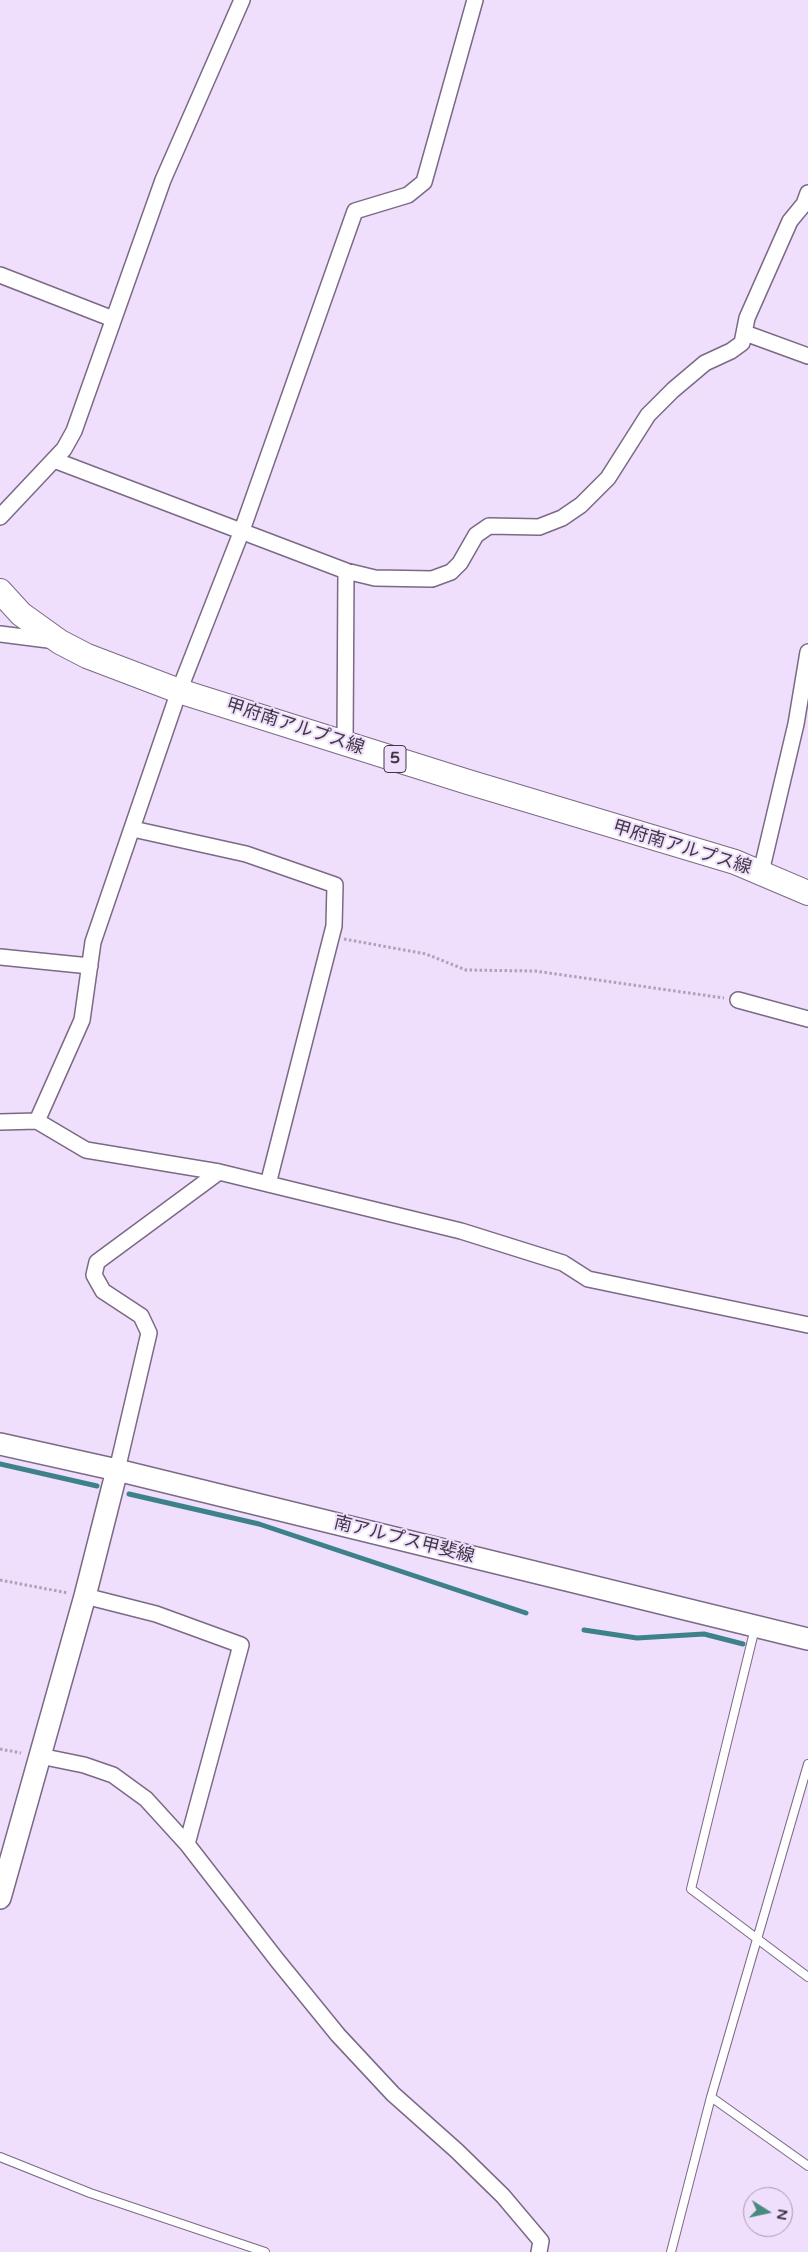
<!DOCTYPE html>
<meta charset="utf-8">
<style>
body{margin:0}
#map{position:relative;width:808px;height:2252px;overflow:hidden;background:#efdefc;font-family:"Varela Round",sans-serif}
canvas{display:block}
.north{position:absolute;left:743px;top:2187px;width:50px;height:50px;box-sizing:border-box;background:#efdefc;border:1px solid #a99cb2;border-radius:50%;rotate:100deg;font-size:14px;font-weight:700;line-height:20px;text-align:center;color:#3f3844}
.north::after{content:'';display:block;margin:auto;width:18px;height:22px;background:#488b7e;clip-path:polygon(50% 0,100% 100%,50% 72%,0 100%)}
</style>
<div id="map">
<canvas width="808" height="2252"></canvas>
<div class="north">N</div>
</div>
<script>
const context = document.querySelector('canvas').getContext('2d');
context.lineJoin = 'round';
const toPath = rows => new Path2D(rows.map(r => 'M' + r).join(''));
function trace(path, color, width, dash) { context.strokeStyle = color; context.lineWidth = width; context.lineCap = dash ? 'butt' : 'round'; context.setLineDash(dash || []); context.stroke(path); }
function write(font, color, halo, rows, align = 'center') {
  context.font = font + ' "Varela Round","Noto Sans JP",sans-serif'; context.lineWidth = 4; context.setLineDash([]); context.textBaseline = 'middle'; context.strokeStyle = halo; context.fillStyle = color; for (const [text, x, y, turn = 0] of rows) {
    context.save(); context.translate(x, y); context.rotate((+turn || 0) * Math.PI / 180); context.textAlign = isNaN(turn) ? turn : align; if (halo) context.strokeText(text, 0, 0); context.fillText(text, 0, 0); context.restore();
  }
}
const stream = toPath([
 [0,1464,97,1486],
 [129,1494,259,1524,526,1613],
 [584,1630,637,1638,704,1634,743,1644]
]);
const path = toPath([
 [344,939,426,954,466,970,535,971,724,998],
 [0,1580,68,1593],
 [0,1749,21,1753]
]);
const lane = toPath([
 [755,1628,691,1889,808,1977],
 [711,2097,808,2166],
 [0,2157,90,2193,265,2252],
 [671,2252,711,2097,808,1764]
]);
const street = toPath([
 [0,275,113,319],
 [745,333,808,356],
 [54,460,346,571,375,578,432,579,451,572,460,563,476,535,489,526,539,527,562,518,581,505,608,478,648,415,673,390,705,363,731,351,742,343,747,318,790,221,804,204,808,193],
 [0,517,64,449,74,431,163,180,242,0],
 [0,634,56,641],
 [345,743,346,571],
 [133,829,246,854,335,885,334,926,268,1184],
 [761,872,796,724,808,652],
 [0,957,90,966],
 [738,1000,808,1019],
 [37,1121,82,1020,93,942,179,691,241,533,355,211,408,195,424,182,475,0],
 [0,1122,37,1121,86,1150,219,1172,461,1231,563,1263,588,1279,808,1325],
 [117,1470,149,1333,141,1316,103,1291,94,1275,97,1262,219,1172],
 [85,1596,156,1614,241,1645,187,1844],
 [40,1756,84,1765,113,1775,146,1799,187,1844,277,1960,338,2035,393,2094,457,2151,503,2196,541,2241,539,2252]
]);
const secondary = toPath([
 [0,1444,117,1470,808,1639],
 [0,1898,85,1596,117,1470]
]);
const primary = toPath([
 [0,591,21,614,60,642,87,656,179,691,468,782,735,862,808,893]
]);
const shields = [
 [395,759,22]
];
const shieldNames = [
 ["5",395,759]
];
const streetNames = [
 ["甲府南アルプス線",295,727,18],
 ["甲府南アルプス線",682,848,17],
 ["南アルプス甲斐線",404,1540,14]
];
trace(stream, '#3e8289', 5);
trace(lane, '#7a6a85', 10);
trace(street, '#7a6a85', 18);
trace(secondary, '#7a6a85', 24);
trace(primary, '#7a6a85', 26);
trace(path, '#aea1b8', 3, [2.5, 2.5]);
trace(lane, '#fff', 8);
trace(street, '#fff', 15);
trace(secondary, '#fff', 21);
trace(primary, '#fff', 24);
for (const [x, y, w] of shields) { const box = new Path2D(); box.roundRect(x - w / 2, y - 13.5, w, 27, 4); context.fillStyle = '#efdefc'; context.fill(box); trace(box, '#3f3844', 1); }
write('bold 16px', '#3f3844', null, shieldNames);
write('18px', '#3f3844', '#efdefc', streetNames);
</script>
